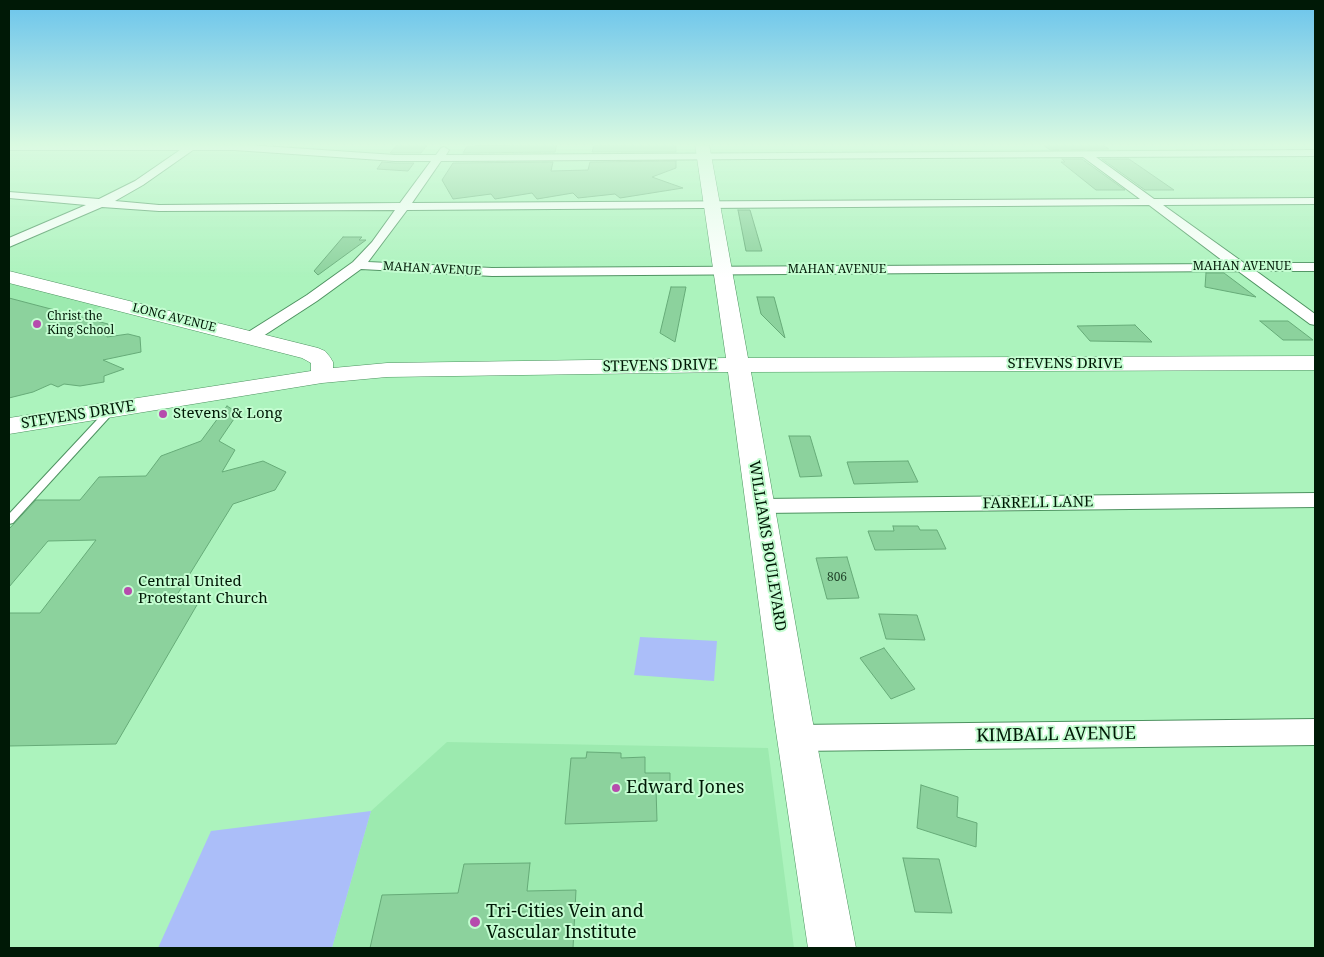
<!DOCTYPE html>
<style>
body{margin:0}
#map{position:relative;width:1324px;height:957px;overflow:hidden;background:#acf3bd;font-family:"Noto Serif",serif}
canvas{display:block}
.frame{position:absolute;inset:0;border:10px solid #001906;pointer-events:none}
</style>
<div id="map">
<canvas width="1324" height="957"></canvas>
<div class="frame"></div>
</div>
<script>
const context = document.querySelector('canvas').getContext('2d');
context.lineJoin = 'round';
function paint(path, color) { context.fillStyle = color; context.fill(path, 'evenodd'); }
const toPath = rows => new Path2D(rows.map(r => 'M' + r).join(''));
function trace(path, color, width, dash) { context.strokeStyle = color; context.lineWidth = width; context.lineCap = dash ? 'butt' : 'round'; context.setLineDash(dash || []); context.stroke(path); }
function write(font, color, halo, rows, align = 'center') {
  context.font = font + ' "Noto Serif",serif'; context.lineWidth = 4; context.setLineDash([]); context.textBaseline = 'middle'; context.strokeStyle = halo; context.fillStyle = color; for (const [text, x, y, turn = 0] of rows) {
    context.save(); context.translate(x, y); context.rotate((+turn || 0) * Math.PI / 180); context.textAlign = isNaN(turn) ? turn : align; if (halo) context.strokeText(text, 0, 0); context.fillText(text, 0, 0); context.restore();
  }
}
const built = toPath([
 [9,283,103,306,23,345,9,343],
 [447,742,768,748,794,948,332,948,371,811]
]);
const green = toPath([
 [640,637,717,641,714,681,634,675],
 [371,811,332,948,158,948,211,831]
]);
const building = toPath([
 [398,144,428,144,421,153,390,153,398,144],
 [557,144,555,152,463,153,467,146,557,144],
 [676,144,676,152,592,152,594,145,676,144],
 [1042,144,1101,144,1109,149,1050,150,1042,144],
 [1062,159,1082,159,1125,190,1096,190,1061,162,1065,162,1062,159],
 [1102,159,1129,159,1174,190,1145,190,1102,159],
 [676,161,676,168,652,177,683,188,620,198,615,194,578,198,573,193,537,199,532,193,495,199,491,194,453,199,442,180,453,163,553,162,551,171,588,170,590,162,676,161],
 [382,162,395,163,414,163,408,171,377,169,382,162],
 [738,210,750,210,762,251,746,251,738,210],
 [343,237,362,237,359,240,366,240,318,275,314,271,343,237],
 [1206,273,1224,273,1256,297,1205,287,1206,273],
 [671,287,686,287,675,342,660,333,671,287],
 [757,297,774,297,785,338,761,314,757,297],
 [9,298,108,324,107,337,128,334,140,337,141,352,103,360,124,369,104,376,104,382,80,386,64,384,58,387,51,384,33,392,9,398,9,298],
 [1260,321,1288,321,1313,340,1283,340,1260,321],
 [1135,325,1152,342,1090,341,1077,326,1135,325],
 [227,406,238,413,219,441,235,450,222,472,263,461,286,472,275,490,233,504,175,598,201,598,116,744,9,746,9,613,40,613,96,540,48,541,9,587,9,529,36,500,80,500,99,477,146,476,161,456,201,441,227,406],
 [789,436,810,436,822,476,800,477,789,436],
 [908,461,918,482,854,484,847,462,908,461],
 [893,526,918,526,920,530,937,530,946,549,875,550,868,531,894,531,893,526],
 [847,557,859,598,827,599,816,558,847,557],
 [879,614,917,615,925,640,886,639,879,614],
 [884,648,915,689,891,699,860,658,884,648],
 [587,752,621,753,621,758,645,757,645,773,670,773,670,788,656,789,657,821,565,824,571,758,586,758,587,752],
 [921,785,958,797,957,817,977,823,976,847,917,828,921,785],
 [903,858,939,859,952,913,915,912,903,858],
 [530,863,527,891,576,890,573,948,370,948,382,895,458,893,464,864,530,863]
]);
const lane = toPath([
 [111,407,114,408,115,410,114,412,13,523,9,524,9,514,108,408,111,407]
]);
const street = toPath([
 [9,144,234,144,395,155,436,155,441,148,444,147,449,150,446,155,1315,150,1315,156,1096,157,1154,199,1315,198,1315,204,1163,205,1244,263,1315,263,1315,271,1256,271,1315,314,1315,325,1310,324,1238,271,492,276,361,269,317,301,257,340,251,342,245,340,243,337,245,334,307,295,353,262,372,242,395,210,159,211,102,207,9,247,9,238,86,205,9,198,9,192,99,199,135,181,180,150,9,150,9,144],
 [193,150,234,150,395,161,431,161,400,203,159,205,115,201,143,185,193,150],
 [1083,157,1140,199,412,203,441,161,1083,157],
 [1149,205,1227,264,492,268,368,262,407,210,1149,205],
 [1315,493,1315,507,761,513,754,511,751,506,754,501,761,499,1315,493],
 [1315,719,1315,745,796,751,786,747,782,738,786,729,796,725,1315,719]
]);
const secondary = toPath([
 [695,144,709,144,748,358,1315,356,1315,370,751,372,812,718,856,948,808,948,774,718,728,372,387,377,322,383,9,434,9,418,311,371,311,363,302,358,9,283,9,271,318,348,325,351,330,357,333,362,333,368,387,363,726,358,695,144]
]);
const markers = [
 [37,324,5,"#b64cad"],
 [163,414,5,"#b64cad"],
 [128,591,5,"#b64cad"],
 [616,788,5,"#b64cad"],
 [475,922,6,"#b64cad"]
];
const farStreetnames = [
 ["MAHAN AVENUE",1242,267],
 ["MAHAN AVENUE",432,269,3],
 ["MAHAN AVENUE",837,270],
 ["LONG AVENUE",174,318,14]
];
const farPoinames = [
 ["Christ the",47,317],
 ["King School",47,331]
];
const numberNames = [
 ["806",837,578]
];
const streetNames = [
 ["STEVENS DRIVE",1065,364],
 ["STEVENS DRIVE",660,366,-1],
 ["STEVENS DRIVE",78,415,-9],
 ["FARRELL LANE",1038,503,-1],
 ["WILLIAMS BOULEVARD",767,546,81]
];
const poiNames = [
 ["Stevens & Long",173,414],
 ["Central United",138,582],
 ["Protestant Church",138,599]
];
const nearStreetnames = [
 ["KIMBALL AVENUE",1056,735,-1]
];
const nearPoinames = [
 ["Edward Jones",626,788],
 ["Tri-Cities Vein and",486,912],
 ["Vascular Institute",486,933]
];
paint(built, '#9ceaaf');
paint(green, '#abbef9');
paint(building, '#8cd29d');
trace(building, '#66ab78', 1);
trace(lane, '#4d9260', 2);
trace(street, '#4d9260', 2);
trace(secondary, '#4d9260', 1);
paint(lane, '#fff');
paint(street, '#fff');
paint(secondary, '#fff');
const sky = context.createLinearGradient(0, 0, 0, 278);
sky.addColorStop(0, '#6ac4ec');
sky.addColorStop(0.52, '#dafae1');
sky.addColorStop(1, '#dafae100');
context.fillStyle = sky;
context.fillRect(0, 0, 1324, 278);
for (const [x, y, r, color] of markers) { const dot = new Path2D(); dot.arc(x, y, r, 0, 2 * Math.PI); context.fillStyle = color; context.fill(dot); trace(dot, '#c4fdd1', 2); }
write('12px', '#001906', '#c4fdd1', farStreetnames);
write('12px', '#001906', '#c4fdd1', farPoinames, 'left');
write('12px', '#23472c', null, numberNames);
write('15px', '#001906', '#c4fdd1', streetNames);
write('15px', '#001906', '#c4fdd1', poiNames, 'left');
write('18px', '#001906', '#c4fdd1', nearStreetnames);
write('18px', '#001906', '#c4fdd1', nearPoinames, 'left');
</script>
